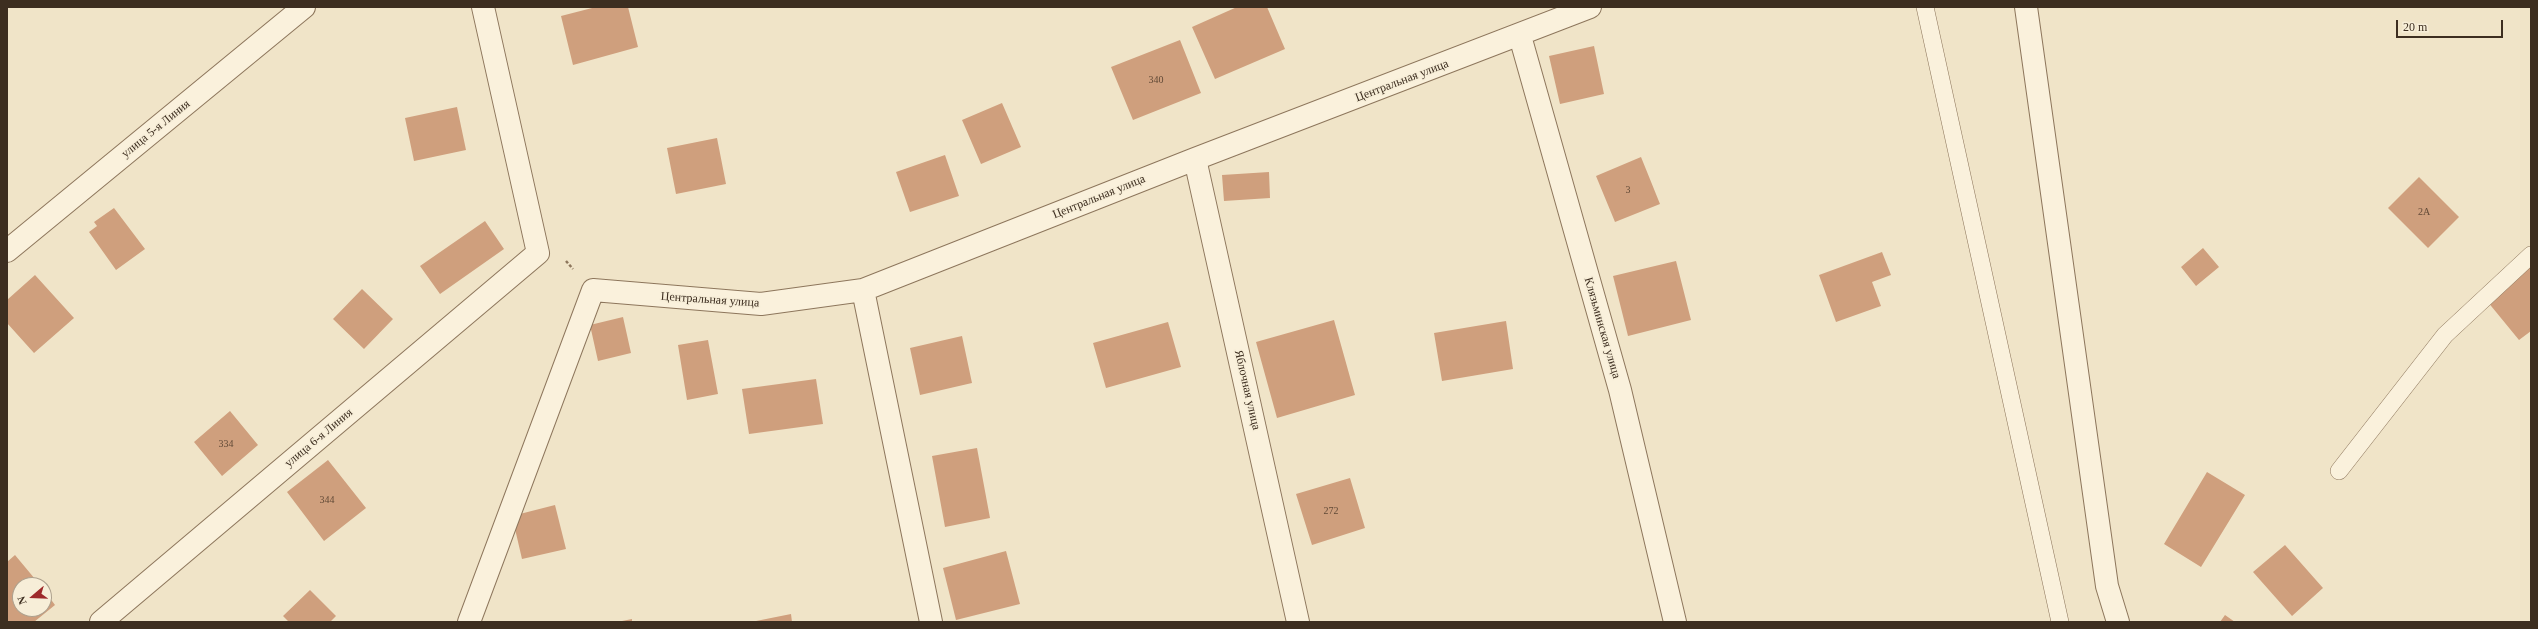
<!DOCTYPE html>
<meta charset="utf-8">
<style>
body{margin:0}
#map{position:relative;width:2538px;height:629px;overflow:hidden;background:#f0e4c8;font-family:Georgia,serif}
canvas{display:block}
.frame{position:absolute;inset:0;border:8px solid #3d2e20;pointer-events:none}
.north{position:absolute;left:12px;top:577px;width:40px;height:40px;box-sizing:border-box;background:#f7eed8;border:1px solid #ada18e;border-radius:50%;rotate:251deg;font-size:11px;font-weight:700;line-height:16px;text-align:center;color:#3d2e20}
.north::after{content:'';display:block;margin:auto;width:14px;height:18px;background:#9e2a2b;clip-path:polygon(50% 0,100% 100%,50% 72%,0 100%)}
.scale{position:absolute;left:2396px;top:20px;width:107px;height:18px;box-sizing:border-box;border:2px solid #3d2e20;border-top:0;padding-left:5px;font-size:12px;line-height:14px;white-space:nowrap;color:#3d2e20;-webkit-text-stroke:3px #f7eed8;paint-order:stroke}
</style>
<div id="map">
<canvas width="2538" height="629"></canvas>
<div class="frame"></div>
<div class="north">N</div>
<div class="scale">20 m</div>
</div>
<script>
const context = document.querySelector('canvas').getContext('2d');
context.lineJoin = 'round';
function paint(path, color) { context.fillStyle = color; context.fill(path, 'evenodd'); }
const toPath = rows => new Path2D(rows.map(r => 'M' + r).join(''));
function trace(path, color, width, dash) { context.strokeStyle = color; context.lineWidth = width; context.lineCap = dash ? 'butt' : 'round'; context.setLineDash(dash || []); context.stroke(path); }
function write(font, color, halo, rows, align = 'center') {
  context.font = font + ' Georgia,serif'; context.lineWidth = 3; context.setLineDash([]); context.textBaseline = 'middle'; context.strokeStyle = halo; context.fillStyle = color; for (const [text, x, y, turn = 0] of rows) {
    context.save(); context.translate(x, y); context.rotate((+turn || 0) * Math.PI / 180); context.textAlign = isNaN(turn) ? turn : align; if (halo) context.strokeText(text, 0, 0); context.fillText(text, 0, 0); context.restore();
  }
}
const building = toPath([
 [596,7,628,7,638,47,573,65,561,16],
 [1237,7,1267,7,1285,49,1215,79,1192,27],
 [1180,40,1201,93,1133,120,1111,67],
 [1594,46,1604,94,1560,104,1549,56],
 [1002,103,1021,147,981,164,962,120],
 [457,107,466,150,414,161,405,118],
 [717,138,726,184,676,194,667,148],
 [945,155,959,196,910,212,896,172],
 [1641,157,1660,204,1615,222,1596,176],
 [1269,172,1270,198,1224,201,1222,175],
 [2419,177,2459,217,2428,248,2388,208],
 [114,208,145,249,116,270,89,232,97,226,94,222],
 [485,221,504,249,440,294,420,266],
 [2203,248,2219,267,2196,286,2181,267],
 [1882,252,1891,275,1872,282,1881,306,1836,322,1819,275],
 [1676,261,1691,320,1628,336,1613,276],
 [2529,267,2531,269,2531,331,2519,340,2487,301],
 [35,275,74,318,34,353,7,323,7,300],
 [362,289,393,319,364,349,333,319],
 [623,317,631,353,598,361,590,325],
 [1334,320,1355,395,1277,418,1256,342],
 [1506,321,1513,369,1442,381,1434,333],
 [1168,322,1181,367,1106,388,1093,343],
 [962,336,972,383,920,395,910,348],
 [708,340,718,394,687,400,678,345],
 [816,379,823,424,749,434,742,389],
 [230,411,258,445,222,476,194,442],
 [977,448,990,518,945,527,932,456],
 [328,460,366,508,324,541,287,492],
 [2207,472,2245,495,2201,567,2164,544],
 [1350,478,1365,528,1312,545,1296,494],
 [555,505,566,549,522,559,512,516],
 [2285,545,2323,588,2292,616,2253,572],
 [1006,551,1020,604,956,620,943,568],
 [15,555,40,585,20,585,20,609,44,609,44,590,55,605,34,622,7,622,7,562],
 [310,590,336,616,330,622,289,622,283,616],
 [791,614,792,622,756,622,756,621],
 [2225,615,2235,622,2220,622],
 [632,619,632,622,622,622,622,621]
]);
const path = toPath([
 [566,261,573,269]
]);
const service = toPath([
 [1925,7,2060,622],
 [2339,471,2445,335,2531,255]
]);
const minor = toPath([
 [2026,7,2107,586,2118,622],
 [1520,36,1620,390,1675,622],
 [1195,159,1298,622],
 [7,251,304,7],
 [863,290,931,622],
 [101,622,538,253,483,7],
 [469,622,593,290,761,304,863,290,1195,159,1590,7]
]);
const numberNames = [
 ["340",1156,80],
 ["3",1628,190],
 ["2А",2424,212],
 ["334",226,444],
 ["344",327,500],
 ["272",1331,511]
];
const streetNames = [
 ["Центральная улица",1402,81,-21],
 ["улица 5-я Линия",156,129,-39],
 ["Центральная улица",1099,197,-22],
 ["Центральная улица",710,300,4],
 ["Клязьминская улица",1602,328,74],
 ["Яблочная улица",1247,390,77],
 ["улица 6-я Линия",319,438,-40]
];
paint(building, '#cf9f7d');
trace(service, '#8d765c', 18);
trace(minor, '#8d765c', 24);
trace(path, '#8d765c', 2.5, [3, 2]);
trace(service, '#faf1dc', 17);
trace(minor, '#faf1dc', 22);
write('10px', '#624a37', null, numberNames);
write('12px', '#3d2e20', '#f7eed8', streetNames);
</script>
